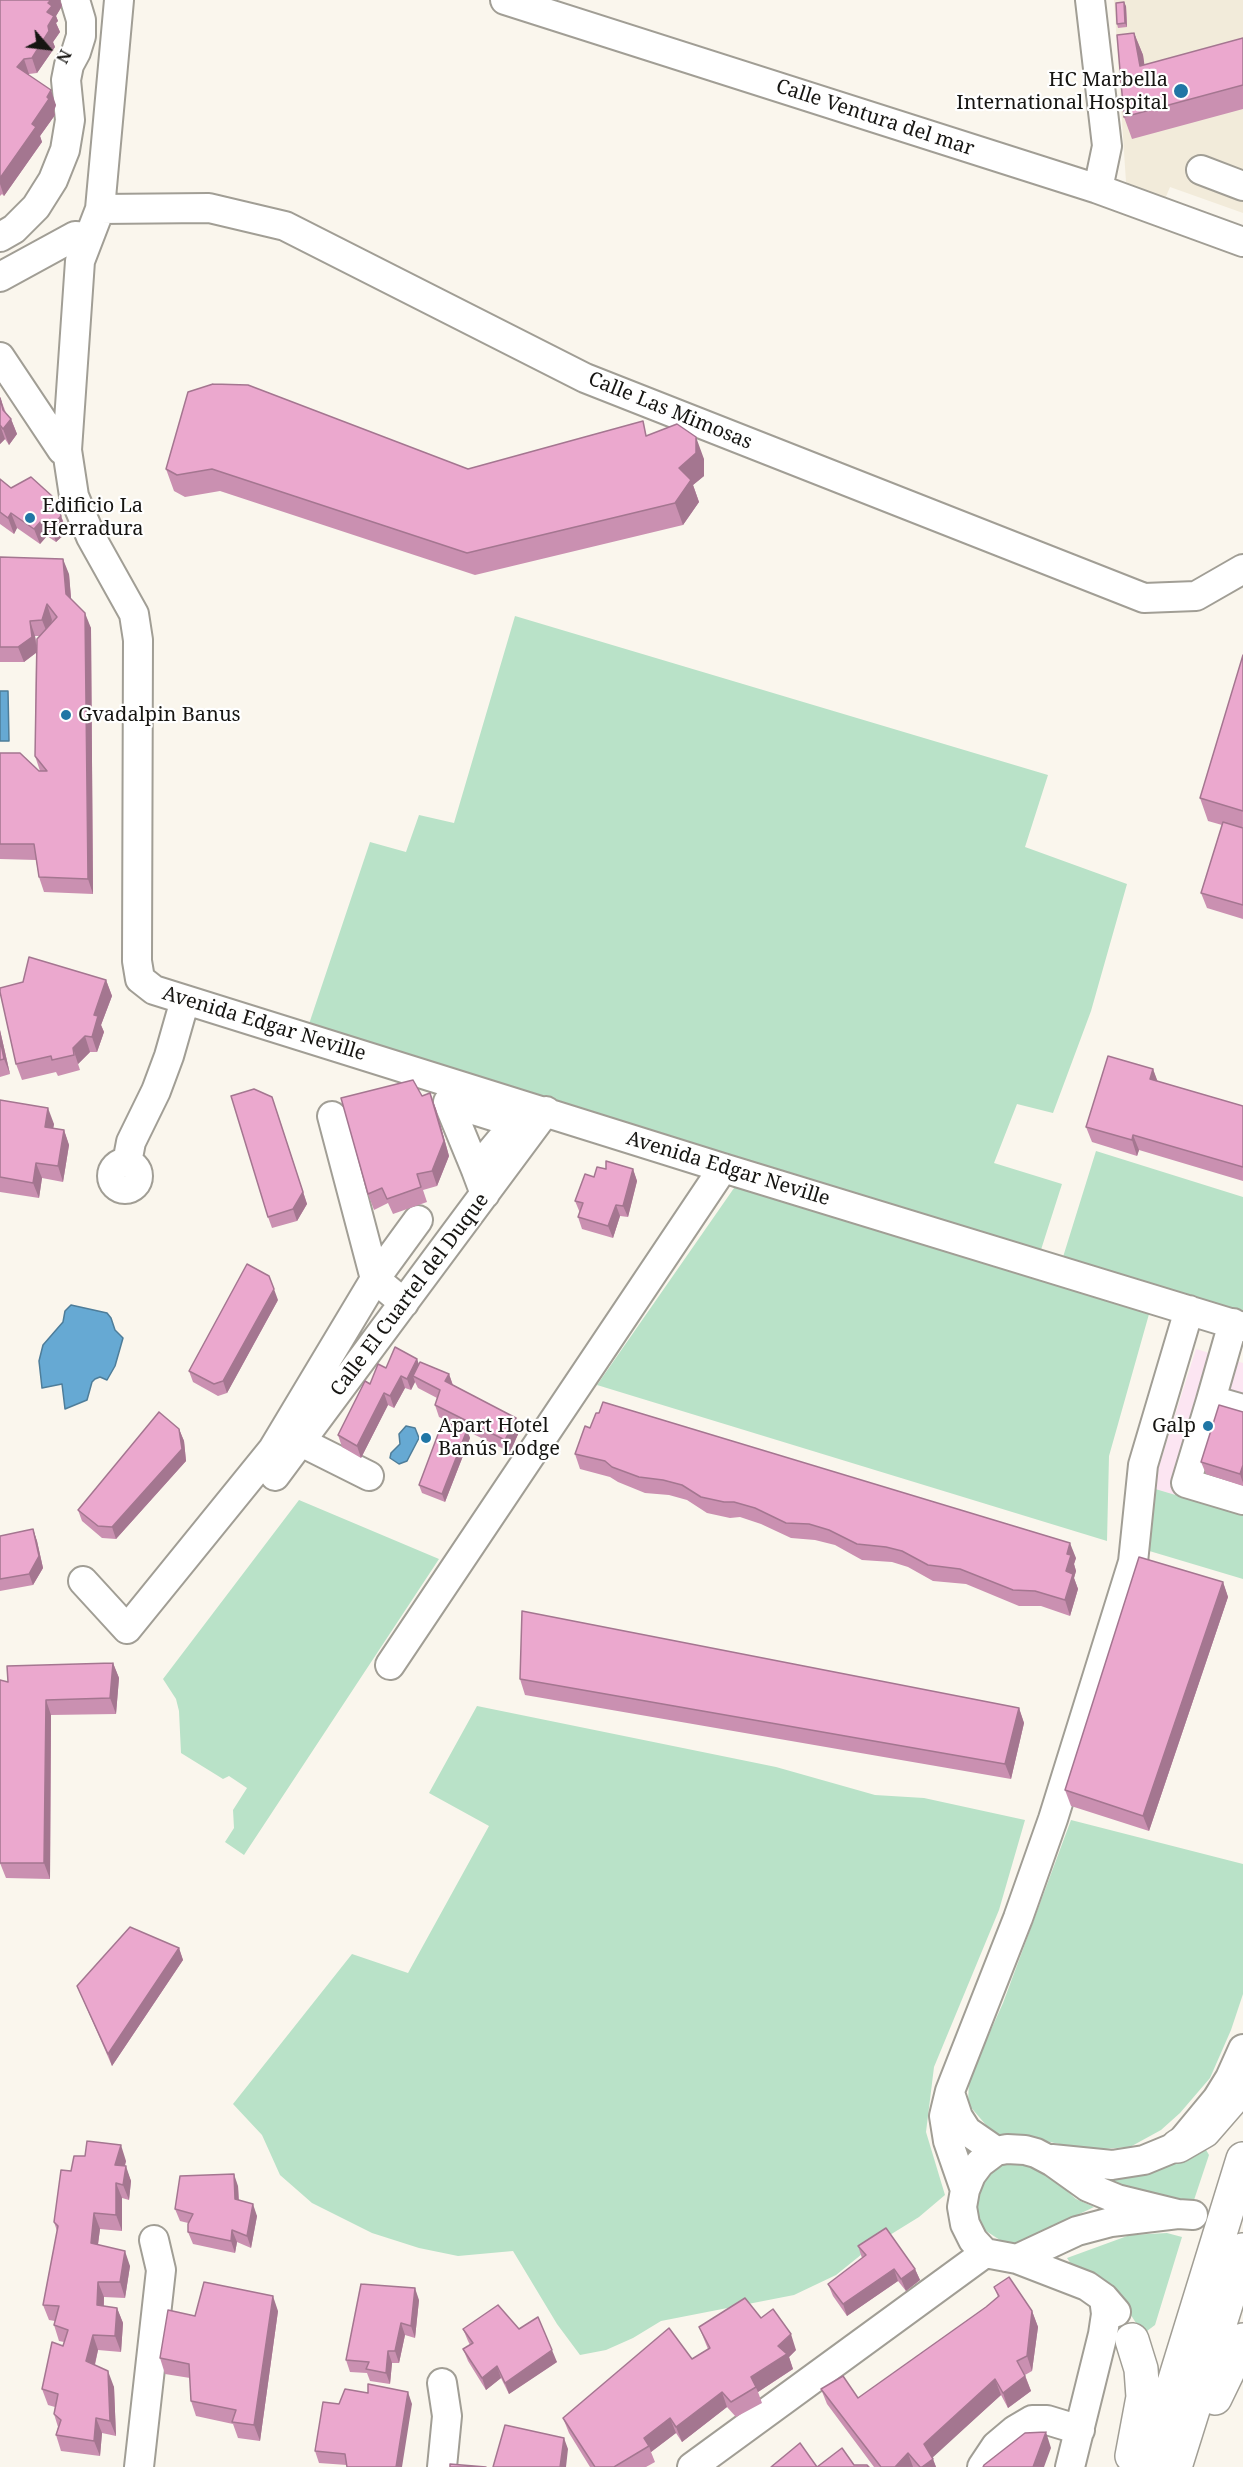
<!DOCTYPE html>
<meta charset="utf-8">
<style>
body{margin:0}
#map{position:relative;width:1243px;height:2467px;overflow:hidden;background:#faf6ed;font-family:"Noto Serif",serif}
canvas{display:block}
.north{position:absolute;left:18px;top:18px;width:60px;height:60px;-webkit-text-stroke:4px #fff;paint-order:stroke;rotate:118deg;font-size:16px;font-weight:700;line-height:24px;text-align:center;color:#161512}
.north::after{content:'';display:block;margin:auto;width:21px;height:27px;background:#161512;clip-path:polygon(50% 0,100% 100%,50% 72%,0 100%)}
</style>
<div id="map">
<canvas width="1243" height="2467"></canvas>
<div class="north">N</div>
</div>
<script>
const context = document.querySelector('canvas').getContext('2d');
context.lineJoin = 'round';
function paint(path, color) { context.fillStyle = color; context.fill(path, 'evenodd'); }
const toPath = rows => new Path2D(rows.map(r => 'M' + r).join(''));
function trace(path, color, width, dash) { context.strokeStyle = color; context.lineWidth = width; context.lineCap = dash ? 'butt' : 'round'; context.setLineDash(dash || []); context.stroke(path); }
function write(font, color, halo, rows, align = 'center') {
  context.font = font + ' "Noto Serif",serif'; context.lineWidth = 4.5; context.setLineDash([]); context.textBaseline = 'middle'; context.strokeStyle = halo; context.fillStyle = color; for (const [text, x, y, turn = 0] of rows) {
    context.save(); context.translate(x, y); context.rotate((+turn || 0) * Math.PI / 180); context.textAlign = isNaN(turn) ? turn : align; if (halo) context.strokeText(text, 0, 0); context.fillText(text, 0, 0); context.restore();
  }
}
const commercial = toPath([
 [1196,1349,1243,1363,1243,1515,1152,1488]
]);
const built = toPath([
 [1114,0,1243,0,1243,213,1170,187,1165,199,1126,182]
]);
const green = toPath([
 [515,616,1048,775,1025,847,1127,884,1091,1011,1053,1113,1017,1104,994,1163,1062,1184,1039,1256,923,1214,309,1024,370,842,406,852,419,815,454,823],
 [1096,1151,1243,1197,1243,1313,1063,1257],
 [741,1178,1151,1307,1109,1456,1107,1541,597,1385],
 [1152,1488,1243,1515,1243,1579,1146,1550],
 [299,1500,439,1559,244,1855,225,1842,234,1828,233,1810,247,1788,229,1776,223,1779,181,1753,179,1711,176,1699,163,1679],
 [477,1706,776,1767,875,1795,924,1798,1025,1820,999,1910,934,2067,926,2132,945,2195,919,2217,872,2246,836,2275,794,2295,661,2321,633,2338,606,2350,580,2355,557,2324,513,2251,458,2256,419,2248,372,2233,312,2203,280,2175,262,2135,233,2104,352,1954,408,1973,489,1826,429,1793],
 [1071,1820,1243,1864,1243,1994,1231,2030,1210,2078,1180,2113,1161,2130,1130,2147,1089,2150,1040,2140,1002,2138,986,2125,968,2104,969,2079,1003,2003],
 [1202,2143,1209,2155,1193,2203,1166,2199,1110,2182,1111,2175],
 [1008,2163,1033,2166,1052,2178,1076,2199,1094,2207,1017,2244,1003,2242,986,2231,977,2219,975,2208,980,2182,994,2168],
 [1167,2233,1182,2237,1155,2325,1143,2334,1127,2309,1073,2267,1067,2258,1130,2235]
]);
const water = toPath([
 [0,691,8,691,9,741,0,741,0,691],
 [71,1305,107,1313,111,1318,115,1330,123,1338,115,1366,107,1380,100,1377,95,1379,92,1382,87,1400,65,1409,62,1384,42,1388,39,1361,43,1345,63,1322,65,1311,71,1305],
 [406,1426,415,1428,419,1438,407,1461,399,1464,390,1458,391,1453,400,1444,399,1434,406,1426]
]);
const minor = toPath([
 [119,0,100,209,80,261,67,450,74,496,91,537,134,614,138,640,137,961,140,979,154,990,723,1168,1243,1327],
 [505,0,1098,189,1243,242],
 [1090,0,1107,146,1098,189],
 [1201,170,1243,186],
 [100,209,209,208,285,226,585,378,1144,598,1196,596,1243,569],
 [0,237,14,229,36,207,53,180,65,150,70,120,66,80,69,65,76,52,81,36,81,20,75,0],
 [0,277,75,236,89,237],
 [0,357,62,450,67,450],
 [332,1116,375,1279],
 [127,1163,131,1142,156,1091,169,1056,185,1000],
 '112 1176a13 13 0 1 1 26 0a13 13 0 1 1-26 0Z',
 [476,1170,515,1123,448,1102,476,1170,485,1194],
 [375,1279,418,1220],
 [1233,1323,1211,1400,1243,1409],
 [1211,1400,1186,1483,1243,1500],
 [301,1442,369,1476],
 [275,1476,546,1111],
 [83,1581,127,1629,273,1449,375,1279,404,1303],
 [390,1665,723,1168],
 [951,2096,958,2117,967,2131,996,2151],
 [1052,2159,1112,2165,1144,2160,1178,2146,1217,2099,1230,2078,1243,2049],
 [965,2190,948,2141,944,2116,950,2091,1018,1918,1053,1819,1133,1562,1143,1465,1189,1310],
 [1178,2214,1111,2222,1077,2231,1017,2259,985,2253,973,2240,965,2224,962,2207,965,2190,971,2175,980,2163,996,2151,1007,2149,1025,2150,1036,2153,1053,2162,1088,2187,1117,2199,1178,2214,1193,2215],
 [1017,2259,1087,2286,1104,2298,1116,2312],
 [442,2383,447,2416,442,2467],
 [139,2467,161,2270,154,2240],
 [692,2467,985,2253],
 [982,2467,996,2446,1015,2430,1032,2420,1047,2420,1080,2430],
 [1070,2467,1103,2334,1106,2314,1104,2298]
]);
const highway = toPath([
 [1178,2146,1204,2131,1243,2086],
 [1215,2398,1243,2340],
 [1132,2456,1143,2397,1141,2369,1132,2340],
 [1148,2467,1243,2159],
 [1175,2467,1243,2250]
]);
const wall = toPath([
 [0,0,60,0,62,6,56,16,58,21,56,23,60,32,53,42,55,47,37,73,29,74,28,75,56,105,54,111,55,115,40,136,42,142,4,196,2,194,0,196],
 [1126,6,1127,27,1118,28,1117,24],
 [1134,33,1143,55,1144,65,1243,38,1243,109,1132,139,1124,117],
 [0,397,6,413,11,419,17,434,9,445,5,439,0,444],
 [648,436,704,459,704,476,693,485,699,502,683,525,475,575,220,491,185,497,174,491,166,469,468,469],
 [0,479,11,488,61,516,67,532,56,542,47,536,40,544,17,528,14,534,0,524],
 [0,557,69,574,71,599,91,628,93,894,44,892,39,877,36,860,0,859,0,753,40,771,35,756,36,653,24,662,0,662],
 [35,636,40,636,37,646],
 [1243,655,1243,919,1207,908,1201,893,1222,825,1208,821,1200,798],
 [106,980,112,996,101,1025,104,1032,97,1052,90,1052,78,1064,80,1070,58,1076,56,1072,22,1080,16,1064],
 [0,1030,10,1074,0,1077],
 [1153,1069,1157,1081,1243,1106,1243,1181,1139,1150,1137,1156,1092,1142,1086,1127],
 [430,1093,436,1109,449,1156,437,1186,423,1190,427,1202,393,1214,388,1203,374,1210,368,1194],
 [0,1100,54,1124,53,1128,64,1130,69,1145,63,1182,42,1178,39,1198,0,1192],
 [276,1109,307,1204,297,1221,272,1228,268,1217],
 [606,1169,633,1169,637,1181,628,1217,620,1216,613,1238,582,1229,578,1217,580,1213,575,1201,594,1177],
 [278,1300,227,1393,218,1396,193,1382,189,1371],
 [417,1359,419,1365,449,1374,453,1385,516,1418,520,1430,510,1452,467,1431,470,1438,445,1502,422,1493,419,1485,462,1428,439,1417,435,1405,437,1398,418,1388,415,1382,411,1390,405,1388,394,1408,388,1405,361,1458,342,1447,338,1435,370,1384,386,1368],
 [1243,1412,1243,1486,1206,1474,1201,1462],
 [179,1429,184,1441,186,1461,116,1539,102,1538,82,1521,78,1510],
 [575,1454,1076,1558,1074,1564,1076,1571,1074,1578,1078,1589,1070,1616,1041,1606,1019,1606,966,1584,933,1581,908,1567,892,1562,862,1560,835,1545,815,1540,791,1538,761,1524,740,1517,730,1518,707,1513,687,1500,669,1495,645,1493,618,1482,610,1477,580,1469],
 [33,1529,37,1541,43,1568,33,1585,0,1591,0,1536],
 [1223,1582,1228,1597,1149,1831,1071,1806,1065,1790],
 [113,1663,119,1678,116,1714,51,1715,50,1879,6,1878,0,1863,8,1682],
 [520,1679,1019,1708,1024,1723,1011,1779,525,1695],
 [179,1948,183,1960,112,2066,77,1986],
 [85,2156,126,2161,125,2166,131,2181,129,2200,122,2198,122,2231,100,2229,98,2245,130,2266,125,2298,104,2297,104,2306,117,2308,123,2323,121,2352,98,2350,95,2365,114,2387,116,2436,102,2433,100,2456,61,2451,56,2435,58,2427,54,2414,55,2407,48,2405,42,2389,64,2342,59,2341,54,2325,55,2321,49,2320,43,2305,57,2231,54,2222,71,2171],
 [238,2186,239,2200,257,2216,251,2248,237,2242,235,2253,193,2244,188,2232,188,2223,180,2221,175,2209],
 [858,2246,915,2269,920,2280,906,2291,898,2281,847,2316,833,2296,828,2284,862,2258],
 [994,2287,1032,2311,1038,2327,1032,2371,1025,2375,1031,2391,1008,2408,1001,2395,932,2457,936,2467,874,2467,827,2404,821,2389,858,2398,986,2307,998,2297],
 [419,2300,415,2338,405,2335,399,2363,392,2363,390,2384,370,2381,367,2373,350,2372,346,2360],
 [278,2311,260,2441,238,2438,233,2424,196,2416,191,2401,190,2378,165,2374,160,2358,195,2316],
 [761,2318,796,2350,789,2357,793,2369,758,2392,762,2403,736,2417,727,2407,682,2442,676,2433,651,2452,655,2462,646,2467,590,2467,569,2433,563,2418,692,2359,708,2349,699,2327],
 [463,2329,519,2329,557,2362,509,2394,501,2378,486,2390,468,2361,463,2349,470,2345,468,2341],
 [368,2393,412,2404,347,2465,319,2463,315,2451,339,2404]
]);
const shadedWall = toPath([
 [51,0,60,0,62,6,56,16,58,21,56,23,60,32,53,42,55,47,37,73,32,58,48,26,47,12,48,3],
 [1124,2,1126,6,1127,27,1125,23],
 [1134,33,1143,55,1148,88,1140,66],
 [24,59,29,74,22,83,17,67],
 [51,90,56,105,54,111,55,115,40,136,42,142,4,196,0,184,0,178],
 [0,397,8,423,11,419,17,434,9,445,3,429,3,410],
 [0,425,5,439,0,444],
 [696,437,704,459,704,476,693,485,699,502,683,525,675,503,679,468],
 [11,513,17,528,14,534,8,518],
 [61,516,67,532,56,542,51,527],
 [42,520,47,536,40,544,34,529],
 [63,559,69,574,72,609,66,594],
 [47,604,52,620,48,635,42,620],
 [85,613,91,628,93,894,88,879],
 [30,621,35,636,37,652,24,662,18,647],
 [106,980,112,996,101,1025,104,1032,97,1052,92,1037,94,1015],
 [0,1030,10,1074,4,1059,0,1039],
 [85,1036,90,1052,78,1064,80,1070,73,1048],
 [1153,1069,1159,1085,1150,1079],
 [430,1093,436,1109,449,1156,437,1186,432,1171],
 [48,1108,54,1124,51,1142,45,1127],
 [276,1109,307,1204,297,1221,293,1209],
 [64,1130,69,1145,63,1182,58,1166],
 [1133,1135,1139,1150,1137,1156,1132,1140],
 [36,1163,42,1178,39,1198,33,1183],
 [633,1169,637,1181,628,1217,623,1206],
 [616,1205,620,1216,613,1238,608,1226],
 [274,1289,278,1300,227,1393,223,1381],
 [417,1359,421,1370,413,1376,415,1382,411,1390,407,1379],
 [449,1374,453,1386,445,1381],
 [401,1376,405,1388,394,1408,390,1396],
 [384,1393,388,1405,361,1458,357,1446],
 [516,1418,520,1430,510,1452,505,1440],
 [179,1429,184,1441,186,1461,116,1539,112,1527],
 [467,1430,470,1438,445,1502,442,1494],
 [1243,1465,1243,1483,1240,1474],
 [33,1529,37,1541,43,1568,33,1585,29,1574],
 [1070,1543,1076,1558,1074,1564,1076,1571,1074,1578,1078,1589,1070,1616,1065,1600,1067,1554],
 [1223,1582,1228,1597,1149,1831,1143,1816],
 [113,1663,119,1678,116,1714,110,1698],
 [46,1700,51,1715,50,1879,44,1863],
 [1019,1708,1024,1723,1011,1779,1005,1764],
 [179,1948,183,1960,112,2066,108,2054],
 [121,2145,126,2161,120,2180,115,2165],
 [126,2166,131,2181,129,2200,123,2185],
 [234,2174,238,2186,239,2211,235,2199],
 [116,2183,122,2198,122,2231,116,2215],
 [253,2204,257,2216,251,2248,247,2236],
 [94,2213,100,2229,96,2258,91,2243],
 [232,2230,237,2242,235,2253,231,2241],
 [125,2251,130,2266,125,2298,120,2282],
 [894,2269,898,2281,847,2316,843,2304],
 [915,2269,920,2280,906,2291,901,2279],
 [98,2282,104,2297,103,2320,97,2305],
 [415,2288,419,2300,415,2338,411,2326],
 [273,2296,278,2311,260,2441,254,2425],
 [117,2308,123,2323,121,2352,115,2336],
 [1032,2311,1038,2327,1032,2371,1027,2356],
 [401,2323,405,2335,399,2363,395,2351],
 [791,2334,796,2350,789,2357,793,2369,758,2392,751,2377,778,2346],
 [93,2335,98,2350,92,2376,86,2361],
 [552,2350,557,2362,509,2394,505,2383],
 [388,2351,392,2363,390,2384,386,2373],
 [497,2366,501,2378,486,2390,482,2378],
 [108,2371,114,2387,116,2436,110,2421],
 [1025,2376,1031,2391,1008,2408,1003,2393],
 [995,2379,1001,2395,930,2460,924,2444],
 [408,2392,412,2404,402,2467,396,2467],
 [722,2392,727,2407,682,2442,676,2427],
 [96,2418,102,2433,100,2456,94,2441],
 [670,2418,676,2433,651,2452,649,2446,644,2438],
 [1046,2432,1051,2448,1044,2467,1033,2467],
 [564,2438,568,2449,566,2467,560,2467],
 [908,2453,913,2467,895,2467],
 [933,2459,936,2467,922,2467]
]);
const building = toPath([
 [0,0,51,0,48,3,52,6,47,12,54,16,48,26,49,31,32,58,24,59,17,67,51,90,47,97,49,99,32,124,36,127,0,178,0,0],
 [1124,2,1125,23,1117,24,1116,3,1124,2],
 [1134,33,1140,66,1243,38,1243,85,1124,117,1117,35,1134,33],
 [213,384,248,385,468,469,643,421,646,436,677,424,696,437,696,453,679,468,691,480,675,503,467,553,212,469,177,475,166,469,188,392,213,384],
 [0,398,3,410,11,419,3,429,0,425,0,398],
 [31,477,52,496,61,516,51,527,42,520,34,529,11,513,8,518,0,512,0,479,11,488,31,477],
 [0,557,63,559,66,594,85,613,88,879,39,877,34,844,0,844,0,753,20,753,39,771,47,771,35,756,37,639,57,617,47,604,42,620,30,621,32,637,18,647,0,647,0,557],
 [1243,655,1243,811,1200,798,1243,655],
 [1223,822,1243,828,1243,905,1201,893,1223,822],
 [29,957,106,980,94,1015,98,1016,92,1037,85,1036,73,1048,74,1055,52,1060,51,1056,16,1064,0,992,0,988,23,982,29,957],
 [0,1039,4,1059,0,1060,0,1039],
 [1108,1056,1153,1069,1150,1079,1243,1106,1243,1167,1133,1135,1132,1140,1086,1127,1108,1056],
 [413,1080,422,1096,430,1093,444,1141,432,1171,417,1174,421,1187,387,1199,382,1188,368,1194,341,1098,413,1080],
 [254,1089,272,1097,303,1192,293,1209,268,1217,231,1096,254,1089],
 [0,1100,48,1108,45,1127,64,1130,58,1166,36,1163,33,1183,0,1177,0,1100],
 [606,1161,633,1169,623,1206,616,1205,608,1226,578,1217,583,1203,575,1201,585,1174,594,1177,597,1167,606,1169,606,1161],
 [247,1264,269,1276,274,1289,223,1381,214,1384,189,1371,247,1264],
 [395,1347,417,1359,407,1379,401,1376,390,1396,384,1393,357,1446,338,1435,365,1381,370,1384,378,1364,386,1368,395,1347],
 [420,1362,449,1374,445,1381,516,1418,505,1440,435,1405,440,1390,413,1376,420,1362],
 [603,1402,1070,1543,1067,1554,1071,1555,1066,1571,1073,1574,1065,1600,1035,1591,1013,1590,960,1569,928,1565,902,1551,886,1547,857,1544,829,1530,809,1524,786,1523,755,1508,734,1502,724,1502,701,1497,682,1485,663,1480,639,1477,612,1467,605,1461,575,1454,585,1426,590,1428,596,1413,599,1413,603,1402],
 [1219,1405,1243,1412,1243,1465,1240,1474,1201,1462,1219,1405],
 [159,1412,179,1429,182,1449,112,1527,98,1526,78,1510,159,1412],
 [443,1421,467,1430,442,1494,419,1485,443,1421],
 [33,1529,39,1556,29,1574,0,1579,0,1536,33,1529],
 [1139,1557,1223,1582,1143,1816,1065,1790,1139,1557],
 [522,1611,1019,1708,1005,1764,520,1679,522,1611],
 [113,1663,110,1698,46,1700,44,1863,0,1863,0,1680,8,1682,7,1666,113,1663],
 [130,1927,179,1948,108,2054,77,1986,130,1927],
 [87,2141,121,2145,115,2165,126,2166,123,2185,116,2183,116,2215,94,2213,91,2243,125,2251,120,2282,98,2282,97,2305,117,2308,115,2336,93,2335,86,2361,108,2371,110,2421,96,2418,94,2441,56,2435,61,2420,54,2414,58,2394,42,2389,52,2342,63,2346,68,2330,54,2325,59,2306,43,2305,58,2226,54,2222,61,2170,71,2171,74,2156,85,2156,87,2141],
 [234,2174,235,2199,253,2204,247,2236,232,2230,231,2241,188,2232,188,2224,193,2214,175,2209,180,2176,234,2174],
 [886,2228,915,2269,901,2279,894,2269,843,2304,828,2284,866,2255,858,2246,886,2228],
 [1009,2277,1032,2311,1027,2356,1017,2361,1025,2376,1003,2393,995,2379,924,2444,933,2459,922,2467,920,2467,908,2453,895,2467,881,2467,821,2389,843,2376,858,2398,986,2307,999,2296,994,2287,1009,2277],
 [204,2282,273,2296,254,2425,232,2422,236,2410,191,2401,189,2364,160,2358,168,2310,195,2316,204,2282],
 [361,2284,415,2288,411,2326,401,2323,395,2351,388,2351,386,2373,366,2369,369,2362,346,2360,361,2284],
 [745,2298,761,2318,773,2309,791,2334,778,2346,787,2354,751,2377,756,2387,731,2402,722,2392,676,2427,670,2418,644,2438,649,2446,614,2467,595,2467,563,2418,669,2328,692,2359,710,2348,699,2327,745,2298],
 [498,2305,519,2329,538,2317,552,2350,505,2383,497,2366,482,2378,463,2349,473,2343,463,2329,498,2305],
 [368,2384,408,2392,396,2467,347,2467,345,2454,315,2451,323,2402,339,2404,345,2389,368,2393,368,2384],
 [505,2425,564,2438,560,2467,493,2467,505,2425],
 [1046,2432,1033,2467,983,2467,984,2465,1025,2433,1046,2432],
 [800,2443,817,2467,842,2448,854,2465,867,2465,869,2467,771,2467,800,2443],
 [450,2464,486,2467,450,2467,450,2464]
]);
const markers = [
 [1181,91,8,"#2076a5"],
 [30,518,6,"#2076a5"],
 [66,715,6,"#2076a5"],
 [1208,1426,6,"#2076a5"],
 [426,1438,6,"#2076a5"]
];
const poiNames = [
 ["HC Marbella",1168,80,"right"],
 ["International Hospital",1168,103,"right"],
 ["Edificio La",42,506],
 ["Herradura",42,529],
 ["Gvadalpin Banus",78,715],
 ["Apart Hotel",438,1426],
 ["Banús Lodge",438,1449],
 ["Galp",1196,1426,"right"]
];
const streetNames = [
 ["Calle Ventura del mar",875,118,18],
 ["Calle Las Mimosas",670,411,22],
 ["Avenida Edgar Neville",264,1024,17],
 ["Avenida Edgar Neville",728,1169,17],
 ["Calle El Cuartel del Duque",410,1295,-53]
];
paint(commercial, '#fce5f2');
paint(built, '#f2ebda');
paint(green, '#b9e2c8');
paint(water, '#66a9d3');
trace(water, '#4e7d99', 1.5);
trace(minor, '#a19e95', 32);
trace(highway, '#a19e95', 36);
trace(minor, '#fff', 28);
trace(highway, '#fff', 33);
paint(wall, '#ca90b1');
paint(shadedWall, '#a47690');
paint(building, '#eba8ce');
trace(building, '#a47690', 1.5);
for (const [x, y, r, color] of markers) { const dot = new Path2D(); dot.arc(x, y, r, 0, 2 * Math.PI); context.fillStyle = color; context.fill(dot); trace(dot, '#fff', 2); }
write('20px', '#161512', '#fff', poiNames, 'left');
write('20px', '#161512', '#fff', streetNames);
</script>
